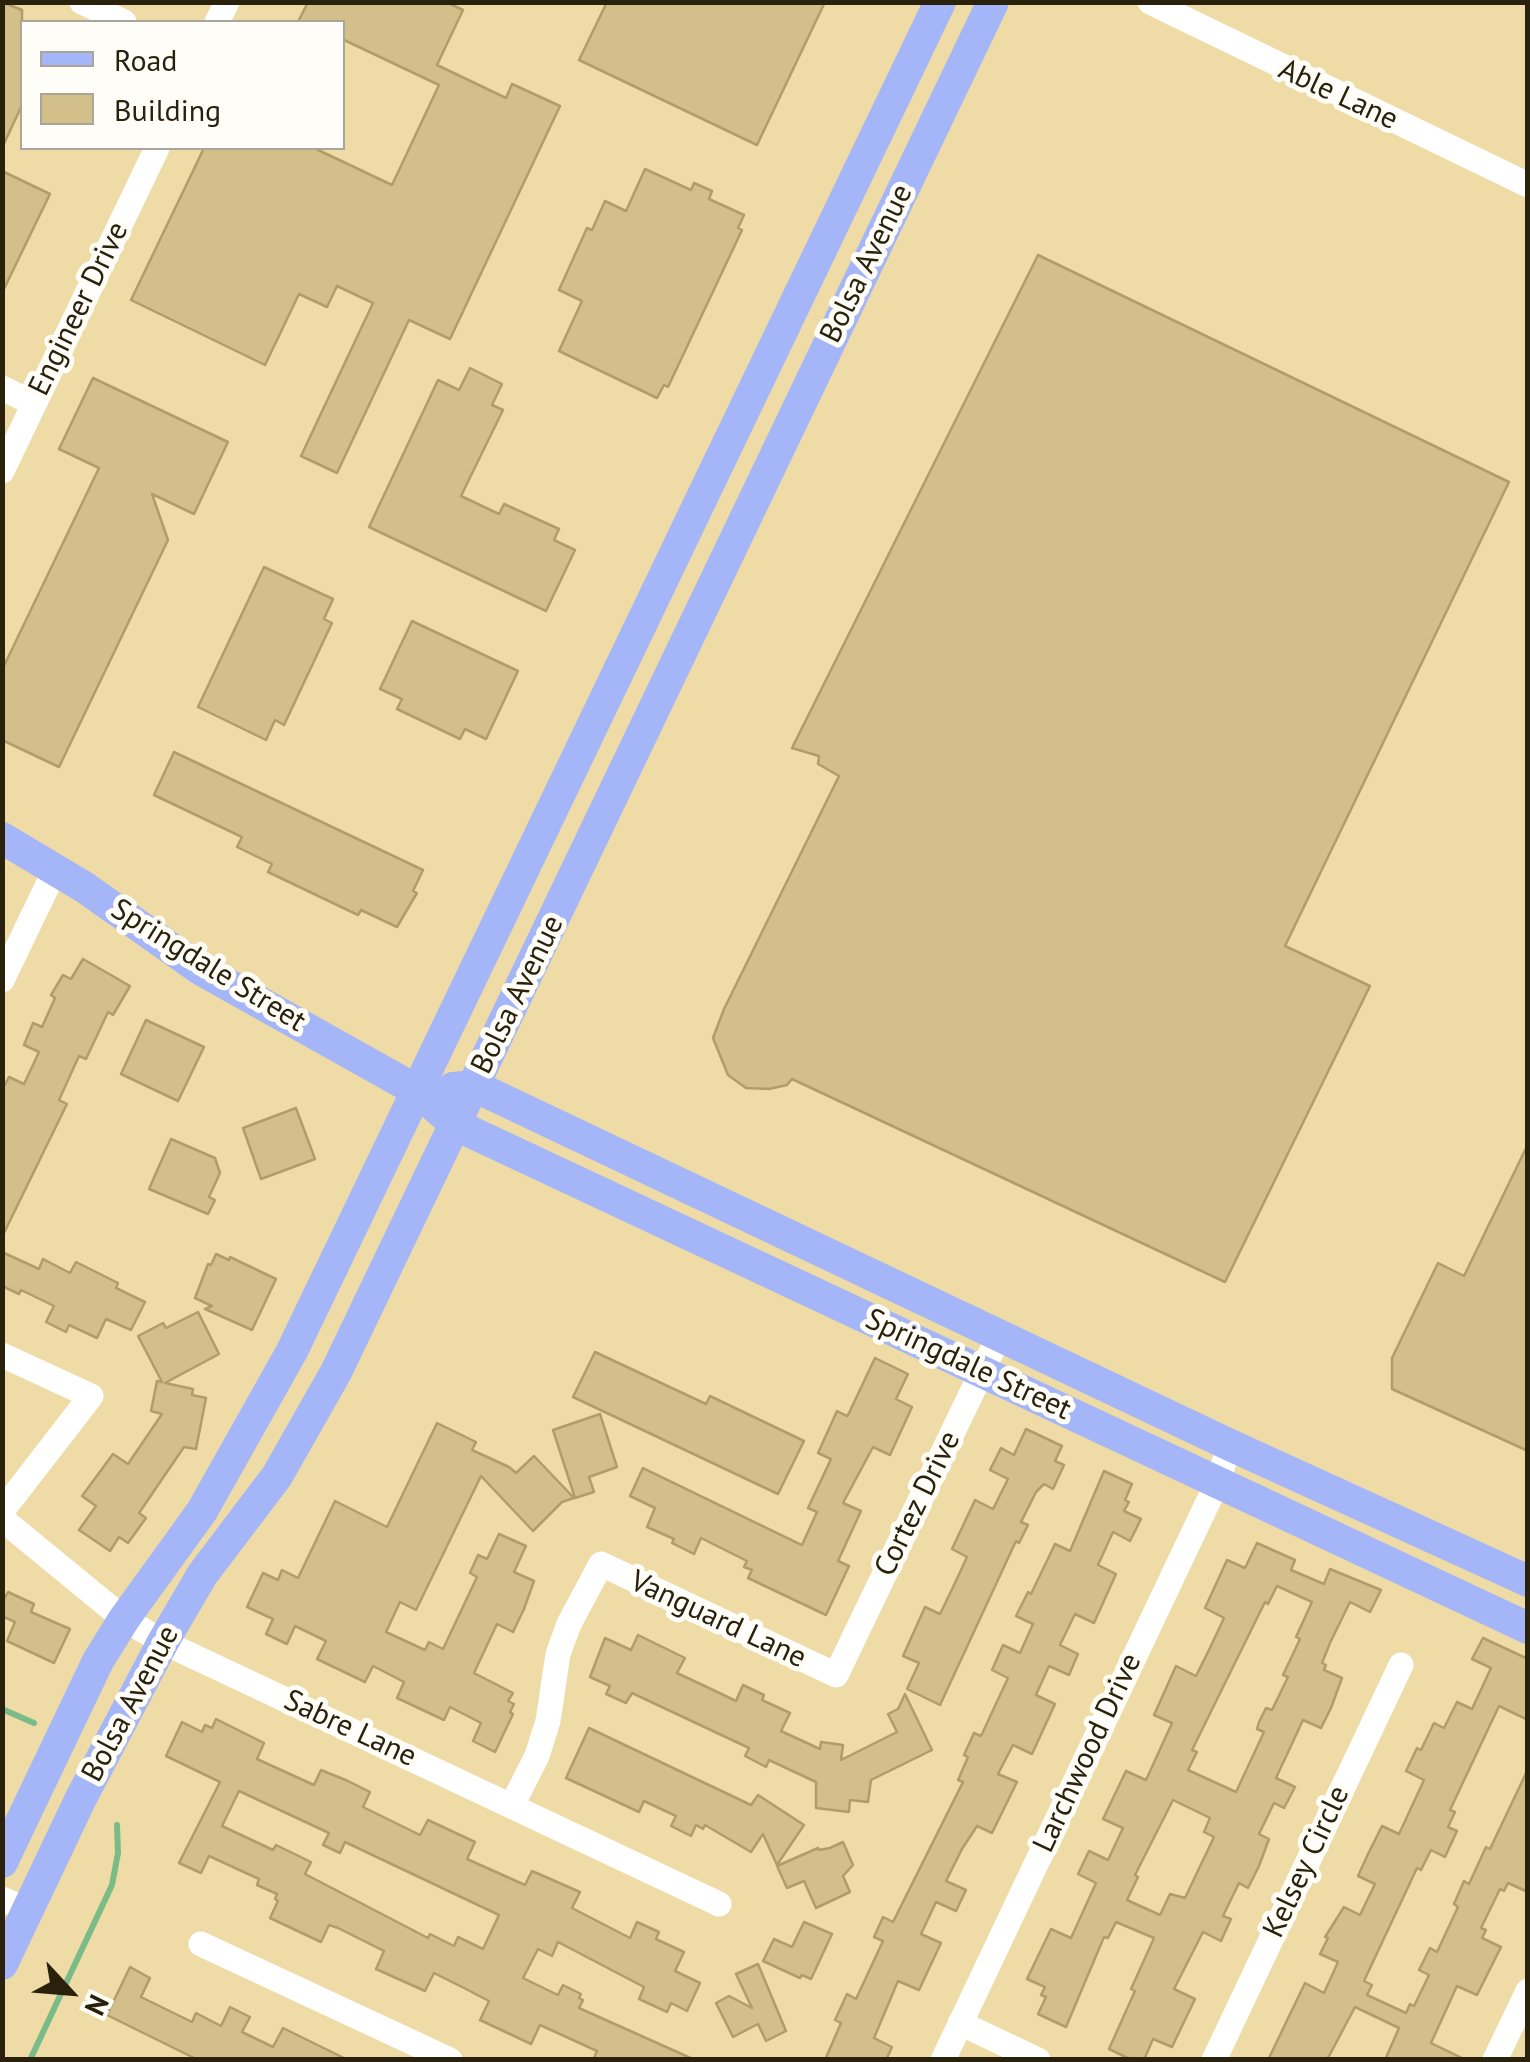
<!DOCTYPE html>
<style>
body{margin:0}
#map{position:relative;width:1530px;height:2062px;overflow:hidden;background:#efdba5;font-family:"PT Sans",sans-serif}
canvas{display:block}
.frame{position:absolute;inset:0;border:5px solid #29210c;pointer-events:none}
.legend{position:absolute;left:20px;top:20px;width:325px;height:130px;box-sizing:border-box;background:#fffdf8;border:2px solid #a9a59a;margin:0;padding:12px 18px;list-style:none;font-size:30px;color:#29210c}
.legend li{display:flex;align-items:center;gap:20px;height:50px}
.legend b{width:50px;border:2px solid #a9a59a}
.north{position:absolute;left:20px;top:1942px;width:100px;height:100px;-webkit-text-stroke:8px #fffdf8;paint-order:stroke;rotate:116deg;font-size:28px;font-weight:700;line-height:40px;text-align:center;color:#29210c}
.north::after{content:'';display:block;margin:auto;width:35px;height:45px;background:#29210c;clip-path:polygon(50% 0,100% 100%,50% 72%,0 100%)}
</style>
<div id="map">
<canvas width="1530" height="2062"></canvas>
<div class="frame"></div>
<ul class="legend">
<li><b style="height:12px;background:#a4b6f8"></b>Road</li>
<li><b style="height:28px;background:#d2bf8a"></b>Building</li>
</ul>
<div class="north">N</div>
</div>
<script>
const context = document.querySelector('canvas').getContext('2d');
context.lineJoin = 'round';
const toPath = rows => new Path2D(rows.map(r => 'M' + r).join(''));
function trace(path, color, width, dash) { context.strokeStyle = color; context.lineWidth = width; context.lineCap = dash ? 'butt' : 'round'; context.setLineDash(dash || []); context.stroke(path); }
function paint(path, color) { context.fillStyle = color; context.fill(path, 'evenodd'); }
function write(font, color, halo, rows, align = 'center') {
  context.font = font + ' "PT Sans",sans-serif'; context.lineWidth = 10; context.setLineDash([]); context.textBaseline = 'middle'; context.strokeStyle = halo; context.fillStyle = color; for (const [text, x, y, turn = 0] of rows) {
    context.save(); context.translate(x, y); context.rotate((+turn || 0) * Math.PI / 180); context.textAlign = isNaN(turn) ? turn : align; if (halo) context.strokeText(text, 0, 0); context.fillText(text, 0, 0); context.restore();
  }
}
const stream = toPath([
 [2,1709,34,1723],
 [30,2060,112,1885,118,1853,117,1825]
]);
const building = toPath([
 [2,2,22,10,22,105,2,148,2,2],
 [308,2,446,2,463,10,437,65,506,98,512,84,560,106,450,339,409,320,337,473,301,456,373,303,337,286,327,307,299,294,265,365,131,300,204,148,314,148,392,185,439,85,342,39,342,22,298,22,308,2],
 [607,2,825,2,757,145,579,60,607,2],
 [645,169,691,190,694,183,712,191,709,199,744,215,738,228,742,230,668,387,664,385,657,398,559,351,582,301,559,290,587,228,592,230,605,201,626,211,645,169],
 [2,171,50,194,2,293,2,171],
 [1038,255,1509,482,1285,946,1370,986,1225,1282,792,1079,787,1085,769,1089,746,1088,728,1075,713,1038,724,1009,839,776,818,764,819,756,792,748,1038,255],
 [470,368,502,384,492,405,503,410,461,496,499,514,504,504,559,529,554,540,575,550,546,611,369,527,438,380,459,390,470,368],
 [93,378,228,442,194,514,152,494,168,540,59,767,2,740,2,670,99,468,59,449,93,378],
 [264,567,333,599,324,619,332,623,284,725,275,720,266,740,198,707,264,567],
 [412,621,518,671,486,739,465,729,460,739,397,709,402,699,380,689,412,621],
 [174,752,423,870,413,891,417,893,397,927,361,910,358,915,268,872,272,864,237,847,242,837,154,795,174,752],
 [83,959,130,986,113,1015,108,1012,86,1059,79,1056,59,1100,67,1104,2,1237,2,1090,9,1077,24,1084,39,1052,24,1045,33,1023,42,1027,55,998,51,995,63,975,71,979,83,959],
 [146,1020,204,1047,178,1101,121,1074,146,1020],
 [296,1108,315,1159,261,1179,243,1128,296,1108],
 [171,1139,215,1158,220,1173,209,1197,215,1200,208,1214,149,1189,171,1139],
 [1528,1144,1528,1451,1392,1389,1392,1358,1438,1263,1464,1276,1528,1144],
 [2,1252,39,1269,43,1259,70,1273,76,1262,118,1283,116,1288,145,1302,131,1330,106,1319,97,1338,69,1325,66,1332,46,1322,54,1306,21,1290,19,1294,2,1286,2,1252],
 [216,1254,229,1260,230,1257,276,1279,252,1330,205,1309,212,1306,195,1298,208,1264,211,1265,216,1254],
 [198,1312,219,1354,165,1383,193,1389,192,1395,206,1398,196,1449,184,1447,139,1513,146,1518,128,1543,119,1537,110,1551,79,1530,96,1506,82,1496,113,1454,128,1464,162,1414,151,1411,157,1381,162,1382,138,1336,163,1323,166,1328,198,1312],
 [595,1352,706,1404,710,1396,804,1441,778,1494,573,1397,595,1352],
 [875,1358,908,1374,896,1399,912,1407,890,1455,873,1447,843,1503,861,1511,838,1561,849,1566,826,1615,748,1578,752,1570,744,1567,747,1561,701,1538,694,1554,672,1543,674,1539,647,1527,655,1508,630,1496,643,1468,802,1545,817,1512,808,1508,831,1459,818,1453,837,1411,847,1416,849,1413,875,1358],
 [600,1414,617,1467,589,1477,594,1492,575,1498,553,1430,600,1414],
 [437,1423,476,1442,472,1450,509,1467,516,1473,534,1456,574,1498,562,1502,533,1531,481,1476,416,1610,400,1602,386,1632,425,1650,429,1642,443,1649,477,1577,470,1573,478,1555,487,1559,499,1534,526,1546,514,1572,534,1581,524,1609,513,1632,497,1624,474,1673,513,1693,508,1701,514,1704,510,1712,513,1714,495,1752,473,1741,481,1723,450,1707,444,1720,397,1698,404,1682,373,1666,365,1682,317,1659,326,1641,295,1626,287,1644,266,1634,273,1619,247,1607,263,1573,278,1580,282,1570,298,1578,335,1501,387,1527,437,1423],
 [1026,1429,1062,1446,1055,1461,1064,1465,1053,1489,1044,1484,1036,1492,1021,1522,1028,1525,1019,1543,1016,1541,940,1705,907,1689,919,1663,903,1656,925,1607,940,1614,955,1583,967,1557,952,1549,975,1500,993,1509,1008,1479,990,1470,1001,1448,1014,1455,1026,1429],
 [1104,1471,1132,1484,1125,1500,1129,1502,1124,1511,1141,1519,1130,1541,1113,1532,1098,1565,1116,1574,1094,1623,1075,1614,1060,1645,1078,1654,1069,1675,1049,1666,1036,1695,1055,1704,1032,1754,1013,1745,998,1774,1017,1782,992,1833,977,1826,962,1849,946,1881,966,1890,956,1911,936,1902,921,1934,941,1943,919,1990,898,1981,874,2038,892,2047,886,2060,825,2060,841,2023,835,2020,847,1994,856,1999,883,1941,874,1937,883,1917,893,1922,963,1782,958,1780,968,1757,964,1755,974,1733,981,1736,1008,1678,992,1670,1003,1645,1020,1653,1033,1624,1016,1616,1028,1592,1031,1594,1055,1544,1070,1551,1104,1471],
 [1257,1543,1295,1560,1291,1570,1324,1584,1330,1569,1381,1590,1370,1612,1350,1602,1330,1643,1322,1663,1326,1665,1324,1670,1342,1678,1331,1708,1321,1728,1303,1720,1276,1778,1295,1787,1284,1808,1274,1803,1259,1834,1269,1839,1259,1866,1248,1888,1239,1883,1223,1916,1231,1919,1221,1941,1203,1932,1174,1989,1195,1999,1172,2047,1153,2039,1144,2060,1132,2060,1109,2049,1135,1991,1131,1989,1154,1938,1116,1922,1108,1938,1104,1937,1066,2027,1038,2014,1046,1997,1041,1995,1045,1987,1027,1979,1051,1929,1071,1938,1096,1883,1078,1874,1089,1851,1108,1860,1123,1828,1103,1819,1126,1771,1146,1780,1172,1723,1154,1715,1176,1666,1196,1676,1209,1650,1224,1618,1205,1608,1227,1560,1245,1568,1257,1543],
 [1277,1586,1312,1602,1296,1637,1300,1639,1283,1675,1288,1677,1272,1710,1266,1708,1259,1722,1257,1729,1264,1732,1236,1792,1188,1770,1197,1752,1192,1750,1265,1602,1268,1604,1277,1586],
 [1173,1800,1210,1818,1204,1832,1214,1837,1185,1898,1170,1894,1160,1915,1127,1900,1138,1877,1135,1875,1173,1800],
 [8,1592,34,1604,31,1612,70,1629,54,1663,7,1641,15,1622,2,1616,2,1603,8,1592],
 [638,1635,685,1658,677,1673,709,1688,736,1701,743,1685,764,1695,762,1700,790,1713,781,1731,820,1749,821,1742,843,1745,841,1760,897,1732,888,1714,898,1709,905,1694,932,1750,871,1780,868,1802,850,1800,849,1812,816,1808,816,1782,769,1760,766,1767,745,1756,749,1748,632,1693,626,1703,606,1694,610,1686,590,1677,605,1638,631,1650,638,1635],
 [1483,1638,1528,1659,1528,1720,1499,1706,1450,1810,1455,1812,1448,1827,1457,1831,1445,1857,1431,1850,1421,1870,1417,1868,1364,1981,1372,1985,1367,1995,1406,2013,1410,2004,1414,2006,1429,1975,1419,1970,1430,1948,1437,1952,1458,1907,1454,1904,1464,1881,1469,1884,1486,1847,1490,1849,1528,1769,1528,1892,1508,1883,1504,1891,1500,1889,1481,1928,1486,1930,1482,1938,1501,1947,1477,1995,1457,1986,1431,2043,1466,2060,1385,2060,1399,2028,1355,2007,1327,2060,1268,2060,1305,1983,1324,1993,1338,1962,1320,1954,1328,1938,1325,1937,1344,1907,1360,1915,1375,1884,1358,1876,1368,1854,1382,1826,1399,1834,1424,1780,1406,1771,1417,1748,1421,1750,1434,1723,1444,1728,1457,1702,1472,1709,1491,1668,1472,1659,1483,1638],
 [216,1719,264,1743,257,1759,314,1785,321,1770,348,1781,370,1792,363,1807,420,1835,428,1820,475,1842,467,1859,525,1885,532,1871,580,1892,572,1908,630,1938,637,1922,659,1932,656,1939,684,1952,675,1971,700,1983,687,2011,671,2003,667,2012,639,1999,644,1987,558,1942,552,1956,538,1949,523,1978,558,1995,563,1985,581,1994,579,1998,583,2000,579,2008,695,2060,593,2060,597,2051,540,2025,531,2044,480,2020,489,2001,464,1988,434,1973,425,1991,376,1969,384,1951,338,1928,329,1925,321,1942,270,1918,278,1901,275,1899,277,1894,257,1885,259,1879,209,1856,201,1873,179,1863,220,1782,166,1756,182,1722,202,1732,205,1725,212,1728,216,1719],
 [239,1791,329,1833,323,1845,340,1853,345,1842,499,1915,483,1949,458,1937,454,1946,430,1934,428,1938,305,1874,311,1862,276,1845,273,1850,222,1826,239,1791],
 [589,1728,751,1805,758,1795,804,1825,777,1865,763,1834,751,1852,705,1825,703,1829,696,1825,691,1836,671,1826,676,1816,644,1801,639,1812,566,1778,589,1728],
 [843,1842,853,1865,843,1876,850,1892,816,1908,804,1881,787,1888,777,1866,818,1848,819,1850,830,1848,843,1842],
 [804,1922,832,1934,811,1979,802,1975,800,1978,763,1961,774,1939,792,1947,804,1922],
 [758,1964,786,2031,766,2041,758,2024,733,2037,716,2003,729,1996,752,2008,736,1974,758,1964],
 [130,1967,150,1978,141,1997,192,2022,196,2013,221,2026,230,2007,250,2017,242,2032,273,2047,283,2028,348,2060,198,2060,107,2015,130,1967]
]);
const minor = toPath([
 [82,2,124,22],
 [1150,2,1528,185],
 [217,22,227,2],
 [2,388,33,403],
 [2,471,157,148],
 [2,980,55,870],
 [2,1355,91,1396,2,1511],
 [2,1519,124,1619,163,1642,719,1904],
 [512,1805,537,1756,548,1721,558,1654,569,1624,601,1564,836,1675,1000,1334],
 [2,1899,28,1910],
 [201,1944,450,2060],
 [960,2023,1038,2060],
 [943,2060,1217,1483,1230,1445],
 [1214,2060,1401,1665],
 [1495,2060,1528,1991]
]);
const major = toPath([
 [2,838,84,887,200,969,416,1090,456,1125,1528,1628],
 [453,1088,474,1086,1230,1445,1528,1581],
 [2,1862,98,1661,124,1619,202,1511,292,1351,940,2],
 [2,1964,81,1798,163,1642,202,1575,277,1476,336,1372,993,2]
]);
const streetNames = [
 ["Able Lane",1338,95,25],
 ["Bolsa Avenue",867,264,-64],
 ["Engineer Drive",79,309,-64],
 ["Springdale Street",208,966,32],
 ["Bolsa Avenue",518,995,-64],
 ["Springdale Street",968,1365,25],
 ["Cortez Drive",918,1504,-64],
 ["Vanguard Lane",718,1620,25],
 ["Bolsa Avenue",131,1704,-62],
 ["Sabre Lane",350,1729,25],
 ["Larchwood Drive",1088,1753,-65],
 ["Kelsey Circle",1307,1862,-65]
];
trace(stream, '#7abb87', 6);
paint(building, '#d2bf8a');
trace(building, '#b09d69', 2.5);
trace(minor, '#fff', 25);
trace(major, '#a4b6f8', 32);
write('30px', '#29210c', '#fffdf8', streetNames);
</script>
